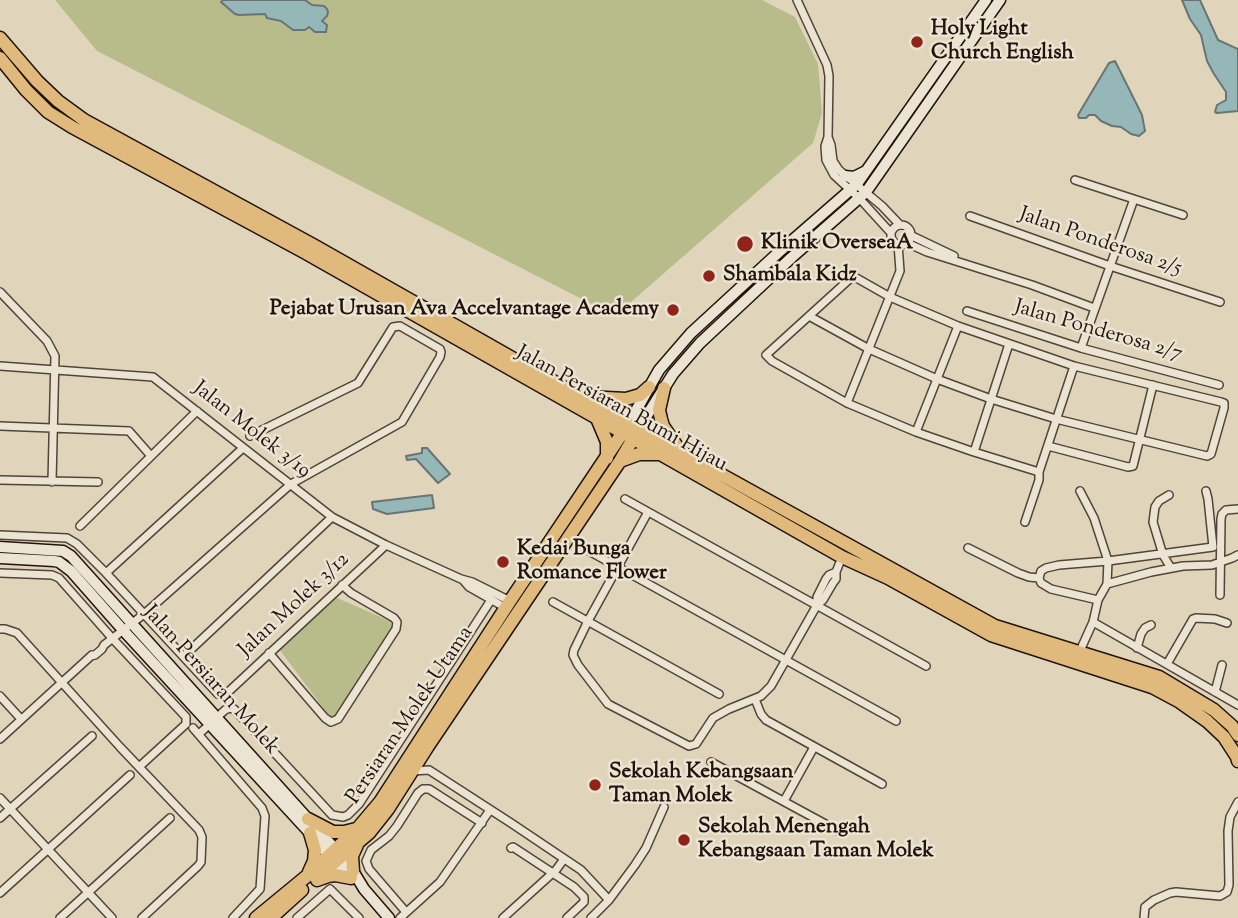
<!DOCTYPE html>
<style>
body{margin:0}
canvas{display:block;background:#e0d5ba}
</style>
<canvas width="1238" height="918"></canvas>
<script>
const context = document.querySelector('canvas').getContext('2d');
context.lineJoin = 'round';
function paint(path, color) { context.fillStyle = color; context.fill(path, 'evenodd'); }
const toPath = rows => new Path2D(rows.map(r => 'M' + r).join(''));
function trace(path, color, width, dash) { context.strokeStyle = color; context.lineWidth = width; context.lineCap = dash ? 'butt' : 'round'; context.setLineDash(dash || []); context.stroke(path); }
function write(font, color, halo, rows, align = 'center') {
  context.font = font + ' "Sorts Mill Goudy",serif'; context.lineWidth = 5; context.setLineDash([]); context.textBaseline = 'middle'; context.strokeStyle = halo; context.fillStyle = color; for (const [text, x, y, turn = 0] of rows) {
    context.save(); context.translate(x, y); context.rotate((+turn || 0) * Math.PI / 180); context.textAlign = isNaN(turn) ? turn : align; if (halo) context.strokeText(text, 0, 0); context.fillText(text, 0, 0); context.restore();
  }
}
const green = toPath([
 [55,0,762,0,795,17,818,64,822,113,813,143,615,316,97,51],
 [335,597,390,621,392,627,337,715,330,717,279,649]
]);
const water = toPath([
 [223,0,305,0,312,5,324,6,327,9,328,12,327,16,322,21,327,25,326,32,315,32,309,27,305,30,293,30,281,21,267,18,265,14,239,15,235,14,221,2,223,0],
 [1182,0,1200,0,1218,40,1238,49,1238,111,1217,113,1215,112,1217,105,1226,100,1226,92,1214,74,1207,61,1201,35,1190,19,1182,0],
 [1115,61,1142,115,1145,131,1139,136,1131,134,1121,127,1112,126,1101,121,1095,115,1089,115,1086,118,1079,118,1078,115,1109,63,1115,61],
 [422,448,427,448,450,474,438,483,416,459,407,460,406,456,422,453,422,448],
 [432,495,434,508,387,514,373,509,372,502,432,495]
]);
const street = toPath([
 [797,0,827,65,829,76,828,137,831,145,833,161,839,170,882,206,900,225],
 [828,137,825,146,826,160,834,175,860,199,891,233],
 [1075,180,1183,215],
 [970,216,1110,266,1220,302],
 '891 235a10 10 0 1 1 20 0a10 10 0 1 1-20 0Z',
 [910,235,954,256],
 [907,243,927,252,1032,285,1094,308],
 [853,276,890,297,958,326,1074,366,1039,472,974,452,916,432,847,403,772,361,766,355,853,276],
 [0,292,47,341,55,356,52,482],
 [967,311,1081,348,1219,385],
 [809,316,869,349,937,379,991,399,1056,419,1207,456,1211,454,1224,408,1224,403,1221,402,1074,366],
 [1081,348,1134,199],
 [0,366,153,377,332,517,386,545,461,579,472,582,510,601],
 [847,403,900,271,898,244],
 [0,426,129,431,151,456],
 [916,432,958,326],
 [1048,446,1128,467,1133,466,1153,385],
 [974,452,1009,344],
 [0,480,98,482],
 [1080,491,1094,518,1108,561,1213,547,1208,499,1206,491],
 [1169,495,1159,501,1155,507,1153,522,1163,555,1171,568],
 [625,499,926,666],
 [648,512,588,621,574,650,573,655,578,665,608,704,689,746,696,744,713,718,729,709,761,696,771,686,817,605,823,600,833,583,836,579,836,572,842,557],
 [1025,522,1039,480,1039,472],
 [80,526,197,411],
 [0,535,67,538,77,544,106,573,218,694,222,695,226,694,386,545],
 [968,548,1018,573,1029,577,1039,578],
 [587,550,896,721],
 [0,573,52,575,59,578,112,638,186,717,186,724,139,767],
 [106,573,243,448],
 [1039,578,1041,571,1046,568,1059,565,1108,561,1107,584],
 [1039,578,1041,583,1051,589,1098,600],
 [463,580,469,587,506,608],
 [1220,595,1221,519,1222,514,1226,510,1238,509],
 [553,602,719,694],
 [817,605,817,597,826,579,829,575,836,572],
 [1093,622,1238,705],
 [0,629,5,629,17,633,120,747,199,830,202,837,201,862,198,866,142,918],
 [1137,648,1141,634,1145,628,1151,625],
 [269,653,325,718,331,722,338,719,396,629,397,622,394,618,351,593,342,585],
 [1079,653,1093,622,1098,600,1107,584,1151,572,1183,566,1212,565,1232,558,1238,555],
 [91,656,95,655,102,649,104,645,144,614,291,484,402,422,440,357,441,352,440,349,400,326,393,327,358,383,250,436],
 [184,656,332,517],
 [1167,664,1193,619,1196,618,1215,619,1227,623],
 [1215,692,1222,665],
 [0,696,21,719],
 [755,699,761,714,766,720,882,784],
 [193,728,262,808,265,816,260,889,233,918],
 [199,734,225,710,229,708,234,709,332,815,343,817,348,815,359,804,491,600],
 [0,739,92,655],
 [711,762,842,833],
 [412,771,429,770,511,823,581,870,609,900],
 [0,798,112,918],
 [784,801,814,747],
 [0,818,92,736],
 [511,848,513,847,574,887,584,897,584,902,567,918],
 [0,893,130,775],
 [406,912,369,869,366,861,371,850,389,836,397,826,418,793,423,789,429,789,482,823],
 [60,918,170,818],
 [297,918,330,889,359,918],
 [400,918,440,882,490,810],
 [503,918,556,870,564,859],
 [591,918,609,900,635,865,646,848,664,807],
 [1144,918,1145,907,1154,900,1170,893,1176,892,1220,896,1227,892,1229,885,1228,831,1230,817,1238,802]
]);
const secondary = toPath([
 [845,176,854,177,866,171],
 [629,423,659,370,691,333,779,252,857,184,986,0],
 [639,428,673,374,700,343,791,258,866,192,1000,0],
 [0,547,63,551,71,556,335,849,353,871,364,889,389,918],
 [0,558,54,561,59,562,71,571,123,630,310,833,334,862,352,878]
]);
const primary = toPath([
 [0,38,37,81,58,101,84,120,315,246,579,396,995,626,1159,677,1214,710,1232,726,1238,735],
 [0,58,26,90,48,112,72,127,304,252,842,557,888,578,991,635,1152,687,1180,702,1207,721,1224,737,1237,757,1238,761],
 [664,388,659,410,661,419,663,426,678,448],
 [587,397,626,399,640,395,649,387],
 [596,416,607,442,607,458],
 [620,461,639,454,659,454],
 [308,819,333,832,344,832,356,829],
 [353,871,352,856,357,845],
 [309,872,314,861,315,850,310,833],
 [321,874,369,833,388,809,428,746,620,461,637,432],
 [317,880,328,876,335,875,351,878],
 [256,918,307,876,358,828,380,802,510,601,627,426],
 [271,918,302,890]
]);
const markers = [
 [917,42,7,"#8f2418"],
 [745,244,9,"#8f2418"],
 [709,276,7,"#8f2418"],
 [673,310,7,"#8f2418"],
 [503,562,7,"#8f2418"],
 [595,785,7,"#8f2418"],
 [684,840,7,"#8f2418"]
];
const poiNames = [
 ["Holy Light",931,30],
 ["Church English",931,54],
 ["Klinik OverseaA",761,244],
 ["Shambala Kidz",723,276],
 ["Pejabat Urusan Ava Accelvantage Academy",659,310,"right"],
 ["Kedai Bunga",517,550],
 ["Romance Flower",517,574],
 ["Sekolah Kebangsaan",609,773],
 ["Taman Molek",609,797],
 ["Sekolah Menengah",698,828],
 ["Kebangsaan Taman Molek",698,852]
];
const streetNames = [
 ["Jalan Ponderosa 2/5",1100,243,19],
 ["Jalan Ponderosa 2/7",1098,332,16],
 ["Jalan Persiaran Bumi Hijau",621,410,29],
 ["Jalan Molek 3/19",251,431,38],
 ["Jalan Molek 3/12",295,606,-43],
 ["Jalan Persiaran Molek",210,681,48],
 ["Persiaran Molek Utama",411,716,-56]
];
paint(green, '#b8bc8b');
paint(water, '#96b7b8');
trace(water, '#687574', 2);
trace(street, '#524438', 10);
trace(secondary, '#22130d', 13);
trace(primary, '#22130d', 15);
trace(street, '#ebe4d2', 7);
trace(secondary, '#ebe4d2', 10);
trace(primary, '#e0ba7d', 12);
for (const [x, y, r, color] of markers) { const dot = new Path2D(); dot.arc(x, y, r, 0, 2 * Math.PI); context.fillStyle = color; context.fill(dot); trace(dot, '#ebe4d2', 2.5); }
write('bold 21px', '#22130d', '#ebe4d2', poiNames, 'left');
write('21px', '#22130d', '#ebe4d2', streetNames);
</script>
